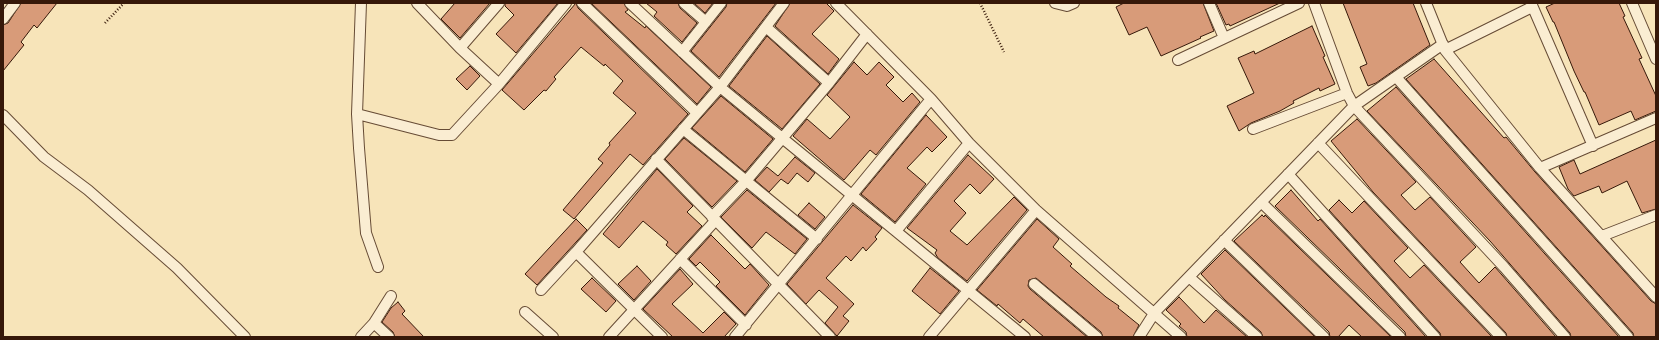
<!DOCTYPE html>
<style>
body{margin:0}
#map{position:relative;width:1659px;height:340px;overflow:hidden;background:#f7e4b9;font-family:"Libre Bodoni",serif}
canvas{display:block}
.frame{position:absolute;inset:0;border:4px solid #361809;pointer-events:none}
</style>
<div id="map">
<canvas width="1659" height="340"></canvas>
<div class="frame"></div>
</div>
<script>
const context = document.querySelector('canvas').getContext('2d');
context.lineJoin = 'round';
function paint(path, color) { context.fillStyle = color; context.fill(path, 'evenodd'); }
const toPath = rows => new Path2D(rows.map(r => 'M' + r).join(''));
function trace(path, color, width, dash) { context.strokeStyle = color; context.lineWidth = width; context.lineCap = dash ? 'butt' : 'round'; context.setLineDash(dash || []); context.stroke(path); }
const building = toPath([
 [21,3,57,3,37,28,34,25,21,42,24,45,3,71,3,25,8,23,21,3],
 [455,3,490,3,460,38,441,19,455,3],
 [505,3,558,3,516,53,496,34,514,15,505,6,505,3],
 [576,3,578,8,688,114,643,165,630,154,574,219,563,210,603,163,598,159,610,145,609,143,636,113,613,93,623,81,605,64,604,66,581,47,554,77,556,79,546,91,544,90,524,110,502,90,576,3],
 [591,3,624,3,628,10,625,12,645,28,646,26,711,87,697,104,591,3],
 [646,3,678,3,680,8,697,23,682,42,654,16,657,12,646,3],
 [694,3,713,3,705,13,694,3],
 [727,3,776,3,719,77,691,51,726,7,727,3],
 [790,3,826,3,834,11,812,34,839,59,828,74,775,26,790,3],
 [1124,3,1203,3,1214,31,1200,37,1201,38,1161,56,1147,27,1129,35,1116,7,1124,3],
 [1216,3,1280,3,1230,26,1229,24,1226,25,1216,3],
 [1343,3,1413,3,1430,45,1376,83,1368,86,1360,67,1367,64,1343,3],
 [1555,3,1619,3,1625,16,1623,17,1642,58,1639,59,1656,96,1656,111,1635,120,1631,111,1599,125,1585,92,1584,92,1574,71,1554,22,1553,22,1546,7,1555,3],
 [1312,26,1325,56,1323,57,1335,84,1320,91,1319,88,1293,101,1294,103,1280,111,1251,123,1239,131,1227,106,1254,93,1238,58,1254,51,1255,54,1312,26],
 [767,36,820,84,782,129,729,86,767,36],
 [1434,59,1504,138,1506,137,1535,172,1651,301,1656,304,1656,337,1634,337,1633,333,1406,79,1434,59],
 [854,62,867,75,879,62,894,77,886,85,903,102,912,93,920,102,876,155,870,150,844,180,793,136,807,119,830,139,850,117,827,95,854,62],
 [470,66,480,76,467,90,456,79,470,66],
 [1396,87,1619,337,1571,337,1570,333,1490,241,1367,111,1396,87],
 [721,96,773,139,745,172,692,128,721,96],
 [926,115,947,137,932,152,927,147,907,168,926,184,895,222,861,194,926,115],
 [1357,119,1416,182,1401,195,1415,210,1430,197,1476,247,1460,262,1479,283,1495,267,1556,337,1507,337,1506,333,1373,192,1331,141,1357,119],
 [684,138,737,181,712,207,665,159,684,138],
 [1656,140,1656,209,1642,213,1627,181,1602,193,1599,186,1574,196,1568,189,1559,167,1574,160,1580,174,1656,140],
 [968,155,994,179,980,194,970,184,954,201,966,213,950,231,967,245,1014,197,1027,210,967,281,938,258,935,253,937,250,907,228,968,155],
 [795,157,815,173,808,182,797,173,788,184,781,179,769,192,755,180,767,167,778,176,795,157],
 [657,169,693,206,687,212,702,226,676,254,666,245,668,242,643,221,619,248,603,234,657,169],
 [747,190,807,239,795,254,766,232,752,248,721,217,747,190],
 [1291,190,1318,221,1320,219,1426,337,1406,337,1405,332,1275,206,1291,190],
 [1339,200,1352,213,1364,201,1408,248,1394,261,1410,278,1424,265,1492,337,1441,337,1440,333,1329,210,1339,200],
 [809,203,825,217,815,229,798,215,809,203],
 [853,205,882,228,875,237,877,239,866,251,863,247,851,261,846,256,826,278,854,304,843,316,849,321,837,336,825,323,838,307,819,290,806,304,787,284,853,205],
 [1262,215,1264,217,1265,215,1391,337,1362,337,1349,325,1338,337,1330,337,1329,332,1234,241,1262,215],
 [576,219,587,230,537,285,525,274,576,219],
 [1037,219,1059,239,1053,247,1072,264,1070,266,1106,297,1119,306,1118,308,1139,325,1133,337,1103,337,1101,332,1036,278,1029,280,1028,286,1030,289,1087,337,1044,337,1023,319,1020,323,998,304,997,306,977,290,1037,219],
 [711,235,745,269,750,264,769,285,745,315,716,286,720,282,700,262,696,266,689,259,711,235],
 [1225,250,1315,337,1263,337,1261,332,1225,300,1201,274,1225,250],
 [637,266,651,281,634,300,618,284,637,266],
 [930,268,959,291,940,314,912,291,930,268],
 [680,269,693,284,672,304,703,333,724,312,736,324,724,337,673,337,643,309,680,269],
 [592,278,616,301,606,312,581,289,592,278],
 [1179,297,1204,323,1216,310,1247,337,1187,337,1186,332,1179,326,1181,324,1166,310,1179,297],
 [398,302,405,311,402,314,424,337,395,337,393,332,382,322,391,308,398,302]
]);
const path = toPath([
 [980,3,1004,52],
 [105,23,124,3]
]);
const minor = toPath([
 [361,3,357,114,359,148,366,233,378,267],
 [417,3,460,48,499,84,566,3],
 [582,3,697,113],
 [630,3,720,87,1025,337],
 [684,3,706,22],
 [836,3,931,99,969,143,1036,210,1181,337],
 [1055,3,1067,6,1074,3],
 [1209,3,1224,38],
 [1314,3,1347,93,1354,106,1504,267,1565,337],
 [1426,3,1445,50,1540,168,1656,297],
 [1531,3,1593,146],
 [1632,3,1656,59],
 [3,19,15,3],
 [766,27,829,83],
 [460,48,499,3],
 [1445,50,1532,7],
 [682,52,721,3],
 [1178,60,1299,3],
 [1396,77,1628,337],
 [357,114,439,135,452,135,499,84],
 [3,115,44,157,88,190,177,268,245,337],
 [683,129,817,239],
 [1253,129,1347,93],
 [1318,143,1501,337],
 [656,159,830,337],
 [1540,168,1656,118],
 [1288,174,1435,337],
 [1261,202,1400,337],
 [712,217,746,181,829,83,867,34],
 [896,231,969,143],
 [1602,236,1656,215],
 [1224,240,1324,337],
 [680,259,746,325],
 [1189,277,1257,337],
 [1034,284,1097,337],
 [541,290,576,252],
 [525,312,553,337],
 [374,323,389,337],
 [361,337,374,323,391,296],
 [609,337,715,221],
 [662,337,576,252,720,87,784,3],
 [735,337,931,99],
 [929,337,1036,210],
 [1139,337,1155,312,1354,106,1443,44]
]);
paint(building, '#d89b79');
trace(building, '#361809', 1);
trace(minor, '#664b35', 12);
trace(path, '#361809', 2.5, [1, 2]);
trace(minor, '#faedd2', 10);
</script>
